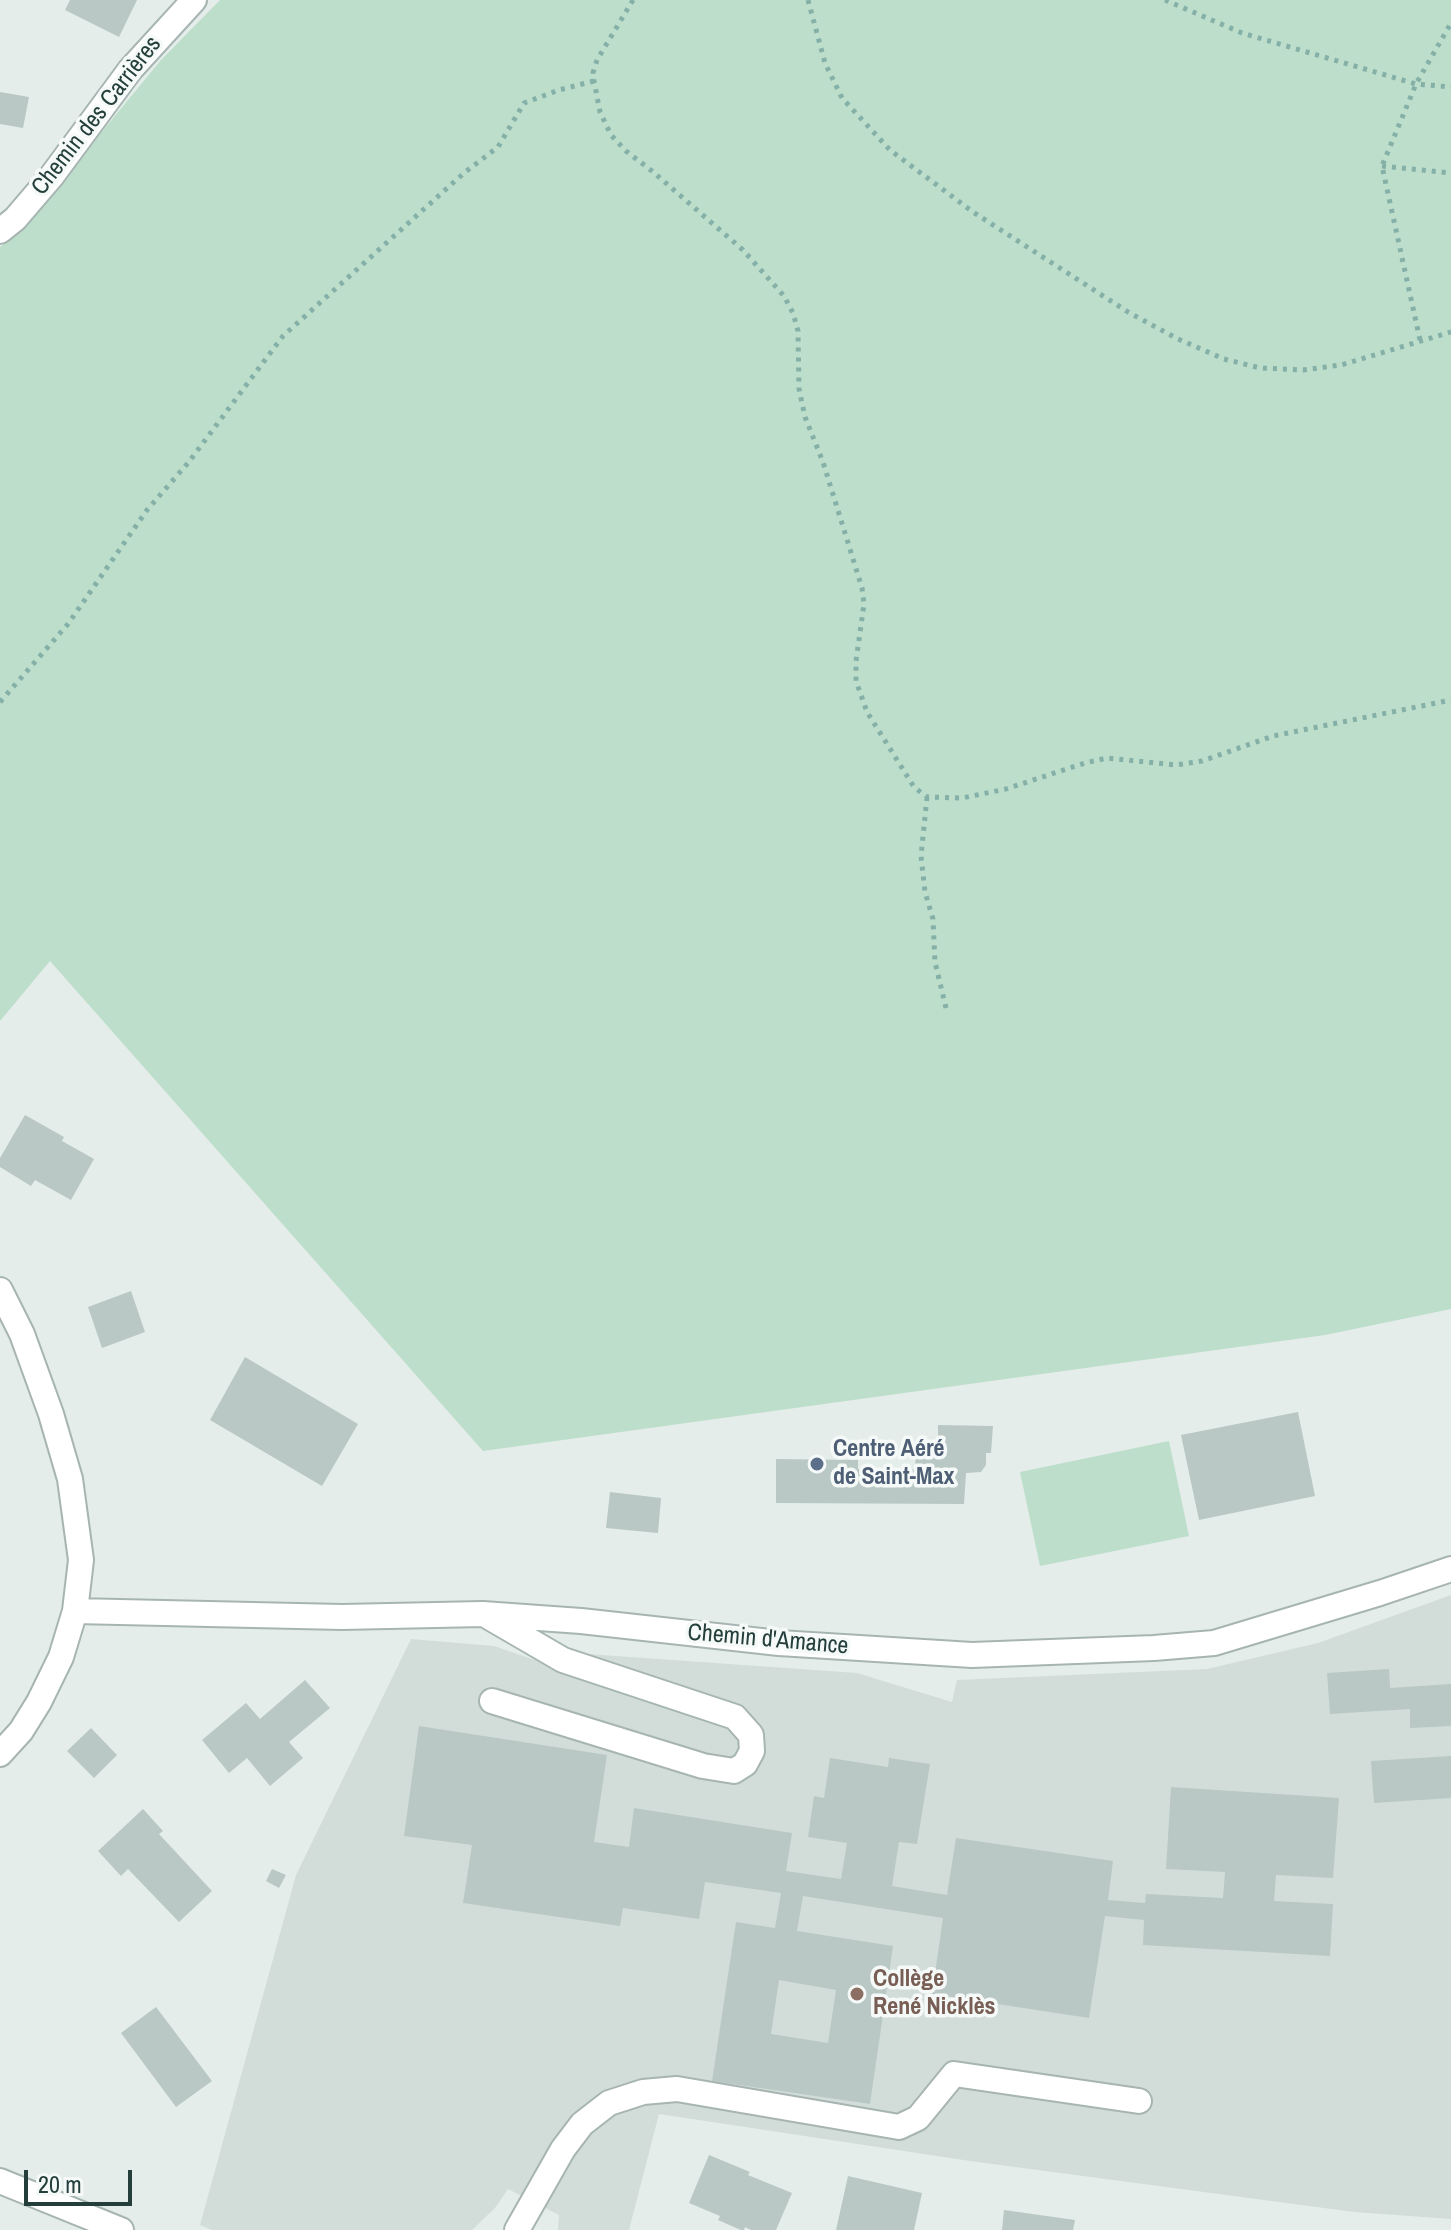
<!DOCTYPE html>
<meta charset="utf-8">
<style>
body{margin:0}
#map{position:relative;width:1451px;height:2230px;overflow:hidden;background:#e4edea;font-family:"Archivo Narrow",sans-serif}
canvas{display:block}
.scale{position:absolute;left:24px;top:2170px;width:108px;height:36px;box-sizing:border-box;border:4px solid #243f3b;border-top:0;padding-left:10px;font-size:24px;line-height:28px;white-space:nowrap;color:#243f3b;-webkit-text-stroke:6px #f5faf8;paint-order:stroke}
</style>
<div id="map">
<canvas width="1451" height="2230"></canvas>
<div class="scale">20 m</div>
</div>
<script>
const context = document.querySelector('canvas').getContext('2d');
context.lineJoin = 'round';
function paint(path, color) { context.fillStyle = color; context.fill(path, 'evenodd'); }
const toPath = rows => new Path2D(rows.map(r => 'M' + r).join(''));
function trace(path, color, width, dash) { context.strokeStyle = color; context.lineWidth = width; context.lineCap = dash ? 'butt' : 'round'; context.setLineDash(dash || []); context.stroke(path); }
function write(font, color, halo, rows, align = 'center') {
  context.font = font + ' "Archivo Narrow",sans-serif'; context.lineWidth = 7; context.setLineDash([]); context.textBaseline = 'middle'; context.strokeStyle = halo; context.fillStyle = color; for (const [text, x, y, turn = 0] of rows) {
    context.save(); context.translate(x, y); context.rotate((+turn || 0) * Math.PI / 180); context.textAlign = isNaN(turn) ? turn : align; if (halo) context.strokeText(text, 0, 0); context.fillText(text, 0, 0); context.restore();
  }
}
const built = toPath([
 [1451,1595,1451,2219,1354,2212,970,2161,659,2114,629,2230,558,2230,559,2215,508,2189,495,2208,472,2230,212,2230,200,2225,296,1875,411,1639,494,1646,567,1671,574,1653,857,1673,952,1702,957,1680,1207,1669,1318,1643]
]);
const green = toPath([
 [220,0,1451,0,1451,1309,1325,1335,483,1451,50,961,0,1021,0,247,20,231,161,60],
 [1169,1441,1189,1536,1040,1566,1020,1472]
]);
const building = toPath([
 [70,0,137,0,119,37,65,10],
 [0,92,29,97,23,128,0,124],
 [25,1115,64,1137,62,1141,94,1159,71,1200,35,1180,31,1186,0,1167,0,1158],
 [131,1291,145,1332,102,1348,88,1307],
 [245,1357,358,1424,322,1486,210,1420],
 [1298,1412,1315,1496,1199,1520,1181,1435],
 [938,1425,993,1426,991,1453,986,1453,986,1465,981,1472,966,1473,964,1504,776,1503,776,1459,858,1460,858,1469,915,1469,916,1452,938,1453],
 [610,1492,661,1498,658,1533,606,1528],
 [1389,1669,1390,1688,1451,1684,1451,1726,1410,1728,1410,1709,1330,1714,1327,1673],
 [305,1680,330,1708,289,1742,303,1758,270,1786,247,1758,229,1773,202,1740,246,1703,260,1719],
 [419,1726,607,1755,594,1842,629,1847,634,1808,792,1833,786,1871,841,1879,847,1843,808,1837,814,1796,824,1798,830,1758,888,1767,889,1758,930,1764,917,1844,899,1842,892,1886,947,1895,956,1838,1113,1861,1108,1900,1145,1903,1146,1894,1223,1898,1225,1872,1166,1869,1171,1787,1339,1798,1333,1878,1276,1875,1274,1901,1333,1904,1330,1956,1143,1945,1144,1920,1105,1916,1089,2018,932,1994,943,1918,803,1896,797,1931,893,1946,870,2104,712,2081,736,1922,775,1928,781,1893,705,1882,699,1919,623,1908,620,1926,463,1903,472,1845,404,1836],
 [779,1980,836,1990,828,2043,771,2034],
 [91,1728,117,1755,94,1778,67,1751],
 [1451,1756,1451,1798,1374,1803,1371,1761],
 [143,1809,163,1831,159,1834,212,1891,179,1922,128,1869,121,1876,98,1851],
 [272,1869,286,1875,279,1888,266,1881],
 [156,2007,212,2081,176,2107,121,2033],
 [709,2155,750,2172,748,2175,792,2193,776,2230,751,2230,745,2227,744,2230,741,2230,718,2220,720,2216,689,2203],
 [848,2176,922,2193,914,2230,836,2230],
 [1004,2210,1075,2220,1073,2230,1002,2230]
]);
const path = toPath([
 [633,0,597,60,593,73,594,81,600,112,611,135,626,151,652,171,743,250,784,296,793,313,798,331,799,389,805,417,823,462,862,588,864,604,856,661,856,681,867,712,914,787,927,797,962,798,1006,789,1085,763,1107,758,1176,765,1202,761,1273,736,1451,700],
 [808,0,825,63,842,98,890,150,973,212,1128,312,1178,339,1224,359,1260,368,1303,370,1341,365,1451,332],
 [1165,0,1242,33,1416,84,1451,87],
 [1382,166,1451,173],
 [1420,340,1382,166,1416,84,1451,23],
 [0,702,68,624,147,510,188,463,283,336,464,173,498,147,524,103,559,90,594,81],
 [927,797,921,856,925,892,933,919,935,962,946,1008]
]);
const minor = toPath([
 [0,231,15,219,51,177,130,70,194,0],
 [0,1290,22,1334,51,1414,70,1479,81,1560,75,1611,61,1657,39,1702,21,1731,0,1754],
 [75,1611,342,1617,483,1614,581,1621,779,1643,972,1655,1154,1648,1214,1643,1380,1593,1451,1569],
 [489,1617,563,1660,735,1717,751,1735,752,1751,745,1764,734,1771,703,1766,492,1701],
 [0,2181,121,2230],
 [517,2230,563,2149,582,2124,609,2103,643,2092,677,2089,899,2127,918,2118,954,2074,1139,2101]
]);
const markers = [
 [817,1464,8,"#5c6f8a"],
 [857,1994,8,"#8d6e63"]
];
const streetNames = [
 ["Chemin des Carrières",97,116,-52],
 ["Chemin d'Amance",768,1640,5]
];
const serviceNames = [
 ["Centre Aéré",833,1450],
 ["de Saint-Max",833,1478]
];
const educationNames = [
 ["Collège",873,1980],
 ["René Nicklès",873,2008]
];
paint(built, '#d2ddd9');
paint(green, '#bddeca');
paint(building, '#b9c8c4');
trace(minor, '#a7b5b2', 28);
trace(path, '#85b0a8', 5, [4, 6]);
trace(minor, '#fff', 24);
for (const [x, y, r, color] of markers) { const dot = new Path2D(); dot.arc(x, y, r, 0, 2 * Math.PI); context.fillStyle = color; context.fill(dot); trace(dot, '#f5faf8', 3); }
write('24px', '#243f3b', '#f5faf8', streetNames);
write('bold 24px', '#4e5e75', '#f5faf8', serviceNames, 'left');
write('bold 24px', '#785e54', '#f5faf8', educationNames, 'left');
</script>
